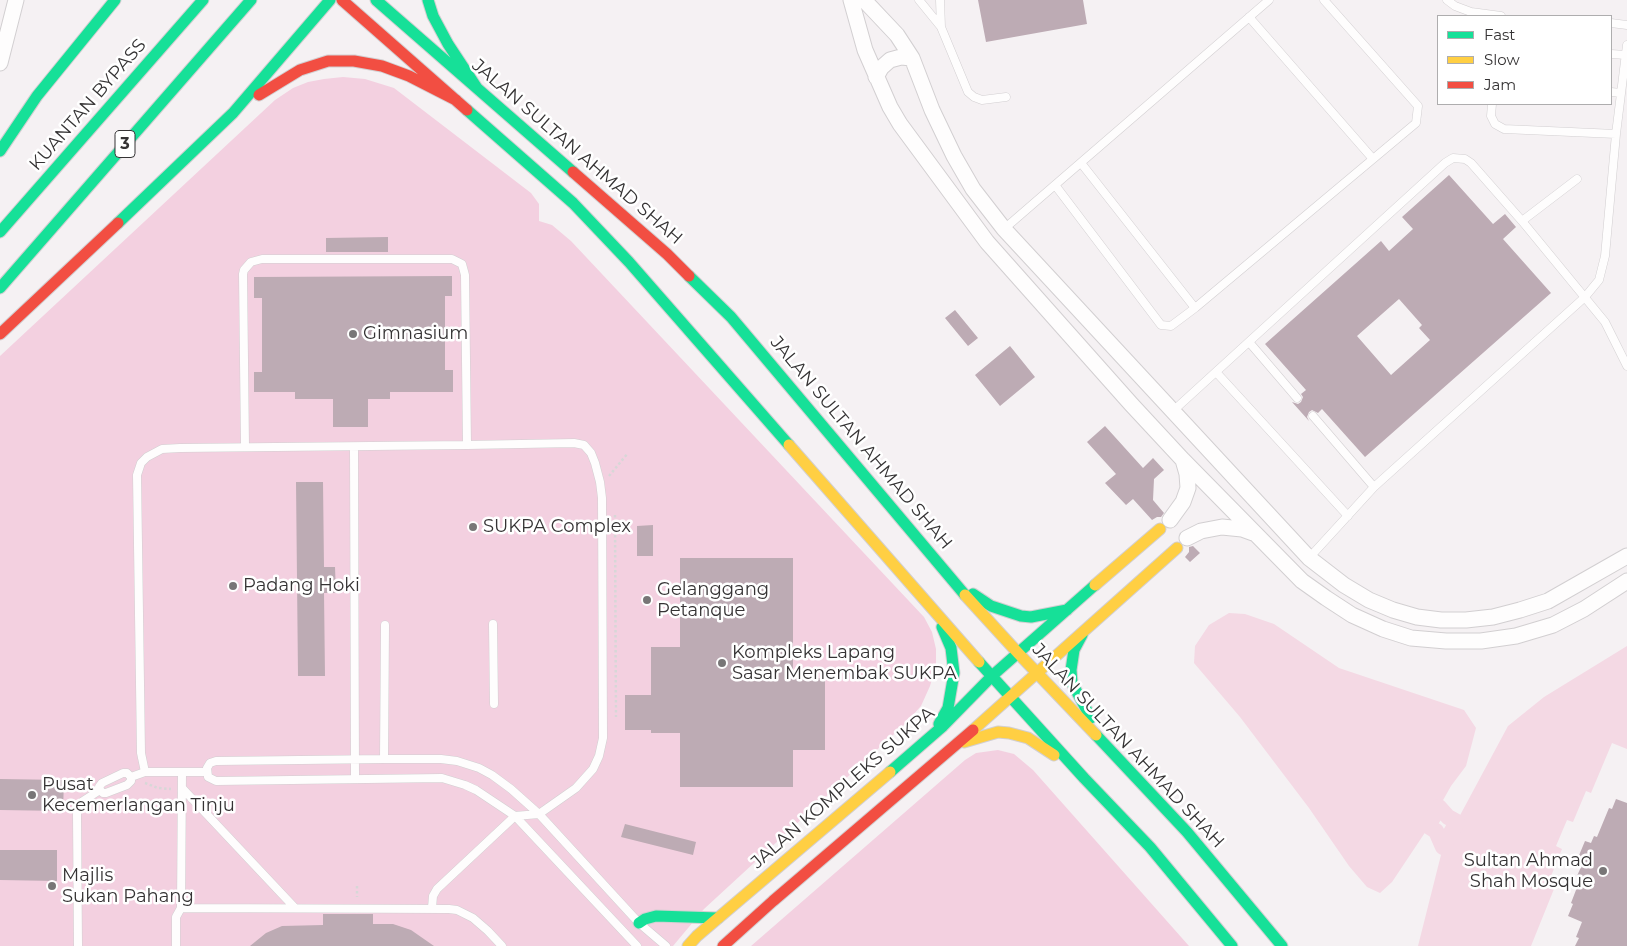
<!DOCTYPE html>
<style>
body{margin:0}
#map{position:relative;width:1627px;height:946px;overflow:hidden;background:#f5f1f3;font-family:Montserrat,sans-serif}
canvas{display:block}
.legend{position:absolute;left:1437px;top:15px;width:175px;height:90px;box-sizing:border-box;background:#fff;border:1px solid #aeadae;margin:0;padding:6px 9px;list-style:none;font-size:15px;color:#353334}
.legend li{display:flex;align-items:center;gap:10px;height:25px}
.legend b{width:25px;border:1px solid #aeadae}
</style>
<div id="map">
<canvas width="1627" height="946"></canvas>
<ul class="legend">
<li><b style="height:6px;background:#16e098"></b>Fast</li>
<li><b style="height:6px;background:#ffcf43"></b>Slow</li>
<li><b style="height:6px;background:#f24e42"></b>Jam</li>
</ul>
</div>
<script>
const context = document.querySelector('canvas').getContext('2d');
context.lineJoin = 'round';
function paint(path, color) { context.fillStyle = color; context.fill(path, 'evenodd'); }
const toPath = rows => new Path2D(rows.map(r => 'M' + r).join(''));
function trace(path, color, width, dash) { context.strokeStyle = color; context.lineWidth = width; context.lineCap = dash ? 'butt' : 'round'; context.setLineDash(dash || []); context.stroke(path); }
function write(font, color, halo, rows, align = 'center') {
  context.font = font + ' Montserrat,sans-serif'; context.lineWidth = 5; context.setLineDash([]); context.textBaseline = 'middle'; context.strokeStyle = halo; context.fillStyle = color; for (const [text, x, y, turn = 0] of rows) {
    context.save(); context.translate(x, y); context.rotate((+turn || 0) * Math.PI / 180); context.textAlign = isNaN(turn) ? turn : align; if (halo) context.strokeText(text, 0, 0); context.fillText(text, 0, 0); context.restore();
  }
}
const green = toPath([
 [343,77,365,79,394,88,531,193,539,204,539,221,552,225,571,241,924,617,932,632,936,649,936,666,930,686,921,706,905,724,704,909,673,946,0,946,0,356,275,100,293,88,308,82,324,79],
 [998,750,1014,754,1033,770,1189,946,751,946,965,760,976,753]
]);
const water = toPath([
 [1229,613,1245,614,1274,624,1339,668,1464,710,1476,728,1466,766,1451,786,1424,834,1392,882,1380,893,1367,887,1349,866,1309,808,1240,717,1194,663,1195,646,1209,625],
 [1627,646,1627,749,1612,743,1591,793,1586,791,1573,822,1567,820,1556,846,1562,849,1549,881,1556,884,1531,946,1418,946,1443,847,1508,726,1544,697]
]);
const canal = toPath([
 [1439,807,1448,817,1457,822,1443,847,1436,831,1428,826,1439,807]
]);
const building = toPath([
 [978,0,1083,0,1087,24,986,42],
 [1449,175,1493,224,1505,214,1516,227,1503,239,1551,293,1365,457,1322,409,1318,413,1312,410,1309,412,1307,417,1309,421,1292,402,1298,404,1301,402,1303,397,1301,394,1306,390,1265,344,1381,241,1389,251,1413,229,1402,217],
 [1399,299,1422,325,1419,328,1430,340,1391,375,1357,336],
 [388,237,388,252,326,252,326,238],
 [452,276,452,296,445,296,445,370,453,370,453,392,390,392,390,399,368,399,368,427,333,427,333,399,295,399,295,392,254,392,254,372,262,372,262,298,254,298,254,277],
 [955,310,978,338,968,346,945,318],
 [1010,346,1035,377,1000,406,975,375],
 [1105,426,1143,468,1153,458,1164,470,1154,479,1153,500,1164,513,1161,517,1157,517,1152,520,1133,499,1126,505,1105,483,1116,474,1087,442],
 [296,482,323,482,324,567,335,567,336,593,324,593,325,676,298,676],
 [653,525,653,556,637,556,637,526],
 [1193,546,1200,553,1190,562,1185,557,1189,552,1189,547],
 [680,558,793,558,793,678,825,678,825,750,793,750,793,787,680,787,680,733,651,733,651,730,625,730,625,695,651,695,651,647,680,647],
 [0,779,64,780,63,811,0,810],
 [1616,799,1627,803,1627,946,1575,946,1579,938,1576,937,1582,922,1568,916,1573,904,1571,903,1581,877,1577,876,1581,867,1575,865,1585,841,1591,843,1594,836,1597,837,1609,808,1612,809],
 [625,824,696,842,693,855,621,837],
 [0,850,57,850,57,881,0,880],
 [323,914,373,914,373,924,393,924,411,930,434,946,250,946,266,933,282,926,323,925]
]);
const path = toPath([
 [609,476,628,453],
 [615,515,616,717],
 [145,783,158,788,171,789],
 [357,886,357,897]
]);
const lane = toPath([
 [919,0,941,27,940,0],
 [1447,0,1455,6,1471,12,1501,16],
 [1249,17,1373,159],
 [1611,23,1627,25],
 [941,27,968,92,974,97,982,100,1006,97],
 [1611,54,1626,55],
 [1611,92,1621,93],
 [1492,104,1491,116,1495,124,1504,129,1616,134],
 [1081,163,1195,308],
 [1055,185,1161,325,1171,326,1195,308,1416,123,1418,106,1324,0],
 [1522,221,1577,179],
 [1004,229,1269,0],
 [1249,342,1297,398],
 [1216,372,1348,516],
 [1173,411,1445,163,1453,158,1465,159,1471,163,1522,221,1605,322,1627,366],
 [1313,416,1374,487],
 [245,447,243,274,244,270,251,262,262,259,452,259,462,264,465,275,467,445],
 [354,447,355,779],
 [1309,558,1374,487,1585,297,1599,280,1605,256,1616,134,1627,45],
 [493,624,494,704],
 [384,759,385,625],
 [145,772,141,753,137,475,141,463,147,457,162,449,180,448,467,445,574,443,584,445,591,453,595,463,600,482,602,498,603,738,599,756,593,769,576,788,539,814,515,816,437,889,433,896,432,908],
 [183,789,295,908],
 [100,790,103,793,106,793,127,785,131,781,131,777,145,772,206,772],
 [100,790,99,787,102,783,123,773,127,773,131,777],
 [181,908,449,909,457,910,473,918,488,931,502,946],
 [78,946,77,814,78,809,83,801,100,790],
 [176,946,176,917,181,908,182,773],
 [637,946,515,816,476,790,465,785,442,778,216,781,208,777,207,768,210,763,216,761,384,759,441,759,457,761,479,768,492,775,511,789,539,814,639,923,666,946]
]);
const street = toPath([
 [851,0,865,50,890,107,900,124,987,242,1131,404,1183,460,1302,581,1326,598,1352,615,1383,629,1411,638,1446,641,1481,641,1516,636,1553,625,1584,609,1627,581],
 [864,0,897,35,912,58,932,110,954,156,973,189,1004,229,1309,558,1344,585,1369,600,1393,610,1417,617,1441,620,1466,620,1493,617,1520,610,1548,601,1627,556],
 [0,63,16,0],
 [876,77,881,68,890,60,901,57,912,58],
 [1170,520,1183,502,1188,488,1187,474,1183,460],
 [1187,538,1201,531,1222,527,1242,529,1253,533]
]);
const fast = toPath([
 [376,0,573,172],
 [428,0,433,16,448,44,477,88],
 [467,110,573,203,629,262,789,445],
 [0,151,37,96,115,0],
 [118,223,233,113,330,0],
 [0,232,203,0],
 [689,276,731,317,965,595],
 [0,288,251,0],
 [973,594,991,606,1021,616,1031,617,1067,610],
 [1082,635,1074,650,1071,670,1072,683,1091,718],
 [979,662,1084,778,1150,847,1232,946],
 [939,724,948,708,954,673,951,648,942,627],
 [1096,735,1187,832,1282,946],
 [890,772,943,726,993,675,1095,585],
 [639,923,645,919,656,916,718,918]
]);
const slow = toPath([
 [789,445,979,662],
 [1095,585,1160,529],
 [965,595,1018,653,1096,735],
 [973,730,1177,548],
 [964,742,998,732,1009,733,1028,738,1054,755],
 [688,946,697,936,890,772]
]);
const jam = toPath([
 [342,0,467,110],
 [259,95,300,70,328,61,354,61,382,66,409,76,456,100],
 [573,172,667,254,689,276],
 [0,334,118,223],
 [723,946,773,901,973,730]
]);
const markers = [
 [353,334,5,"#787677"],
 [473,527,5,"#787677"],
 [233,586,5,"#787677"],
 [647,600,5,"#787677"],
 [722,663,5,"#787677"],
 [32,795,5,"#787677"],
 [1603,871,5,"#787677"],
 [52,886,5,"#787677"]
];
const shields = [
 [125,144,20]
];
const shieldNames = [
 ["3",125,144]
];
const streetNames = [
 ["KUANTAN BYPASS",88,105,-49],
 ["JALAN SULTAN AHMAD SHAH",577,152,41],
 ["JALAN SULTAN AHMAD SHAH",861,443,50],
 ["JALAN SULTAN AHMAD SHAH",1128,746,47],
 ["JALAN KOMPLEKS SUKPA",843,788,-41]
];
const poiNames = [
 ["Gimnasium",363,334],
 ["SUKPA Complex",483,527],
 ["Padang Hoki",243,586],
 ["Gelanggang",657,590],
 ["Petanque",657,611],
 ["Kompleks Lapang",732,653],
 ["Sasar Menembak SUKPA",732,674],
 ["Pusat",42,785],
 ["Kecemerlangan Tinju",42,806],
 ["Sultan Ahmad",1593,861,"right"],
 ["Shah Mosque",1593,882,"right"],
 ["Majlis",62,876],
 ["Sukan Pahang",62,897]
];
paint(green, '#f3d0e0');
paint(water, '#f4d9e4');
trace(canal, '#f4d9e4', 16);
paint(building, '#bdabb4');
trace(lane, '#d2cfd1', 9);
trace(street, '#d2cfd1', 17);
trace(fast, '#d2cfd1', 13);
trace(slow, '#d2cfd1', 13);
trace(jam, '#d2cfd1', 13);
trace(path, '#d7d7d7', 2.5, [2.5, 2.5]);
trace(lane, '#fefdfd', 8);
trace(street, '#fefdfd', 15);
trace(fast, '#16e098', 11);
trace(slow, '#ffcf43', 11);
trace(jam, '#f24e42', 11);
for (const [x, y, r, color] of markers) { const dot = new Path2D(); dot.arc(x, y, r, 0, 2 * Math.PI); context.fillStyle = color; context.fill(dot); trace(dot, '#fff', 2); }
for (const [x, y, w] of shields) { const box = new Path2D(); box.roundRect(x - w / 2, y - 13.5, w, 27, 4); context.fillStyle = '#fff'; context.fill(box); trace(box, '#353334', 1); }
write('bold 16px', '#353334', null, shieldNames);
write('18px', '#353334', '#fff', streetNames);
write('18px', '#353334', '#fff', poiNames, 'left');
</script>
